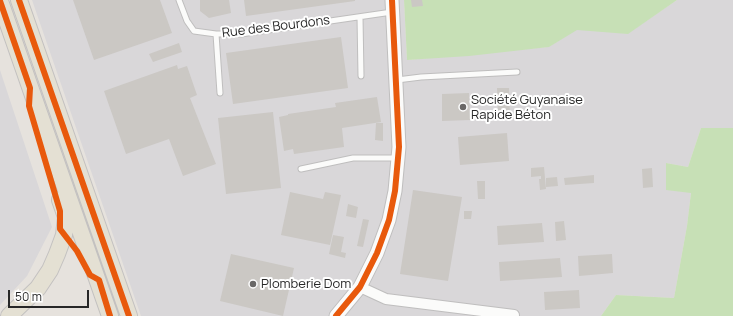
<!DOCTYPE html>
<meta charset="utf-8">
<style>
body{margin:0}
#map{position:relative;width:733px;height:316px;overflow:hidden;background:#e6e2dd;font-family:Manrope,sans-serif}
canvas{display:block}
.scale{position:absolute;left:8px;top:290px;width:81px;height:18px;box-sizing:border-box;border:2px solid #272727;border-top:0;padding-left:5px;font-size:12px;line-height:14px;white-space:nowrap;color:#272727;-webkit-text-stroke:3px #fff;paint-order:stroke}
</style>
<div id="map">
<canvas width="733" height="316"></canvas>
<div class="scale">50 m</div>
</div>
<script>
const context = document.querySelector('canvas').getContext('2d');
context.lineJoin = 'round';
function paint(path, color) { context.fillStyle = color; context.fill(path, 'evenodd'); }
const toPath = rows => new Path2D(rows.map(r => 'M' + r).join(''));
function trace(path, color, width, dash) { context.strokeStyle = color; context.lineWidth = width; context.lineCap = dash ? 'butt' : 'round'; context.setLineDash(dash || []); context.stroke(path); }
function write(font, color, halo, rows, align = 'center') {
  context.font = font + ' Manrope,sans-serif'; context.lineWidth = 4; context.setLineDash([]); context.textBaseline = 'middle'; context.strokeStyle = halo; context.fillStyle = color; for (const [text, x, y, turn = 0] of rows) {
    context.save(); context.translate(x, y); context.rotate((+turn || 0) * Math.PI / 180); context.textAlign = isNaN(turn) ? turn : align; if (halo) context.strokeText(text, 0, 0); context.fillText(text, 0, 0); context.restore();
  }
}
const industrial = toPath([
 [32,0,404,0,407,60,548,47,577,29,628,33,677,0,733,0,733,128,701,128,688,167,666,163,691,193,687,226,674,298,616,295,601,316,141,316],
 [0,70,52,227,27,276,0,305]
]);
const green = toPath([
 [404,0,677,0,628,34,577,30,549,47,469,56,407,60],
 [701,128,733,128,733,316,601,316,616,295,674,298,687,226,691,193,666,190,666,163,688,167]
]);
const building = toPath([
 [73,0,160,0,172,33,94,60],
 [200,0,229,0,231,13,209,18,200,11],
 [244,0,355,0,355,1,246,16],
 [411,0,422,0,423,6,412,7],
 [341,37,348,88,233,104,226,53],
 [179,43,182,52,153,62,149,54],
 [177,65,178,69,187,66,197,95,190,98,216,164,183,176,169,139,126,154,104,91],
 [497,88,509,88,510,118,498,118],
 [469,93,470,120,442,121,442,94],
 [377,97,381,122,342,128,344,147,294,154,293,149,284,151,279,117,288,115,288,114,336,107,335,103],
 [528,110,528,117,518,117,518,111],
 [273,112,281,188,226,194,218,118],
 [376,123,383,123,383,141,375,140],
 [507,133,509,161,460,165,458,137],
 [544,167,546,189,540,190,539,179,541,179,541,176,531,177,531,168],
 [652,168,653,187,643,188,642,169],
 [594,175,594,183,565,185,564,178],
 [557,177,558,186,546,187,546,178],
 [477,181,485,181,485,199,478,199],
 [413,190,462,197,448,281,400,274],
 [290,192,323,199,325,192,341,195,330,245,281,235],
 [348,204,358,207,356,218,346,216],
 [464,211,472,211,471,219,464,219],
 [363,219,369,220,363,247,357,246],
 [564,221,566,240,556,241,555,222],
 [542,223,544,242,498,245,497,226],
 [333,235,344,237,341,252,346,253,345,258,329,254],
 [231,254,294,268,283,316,220,301],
 [612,254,613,273,579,276,578,256],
 [560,258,562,277,500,281,499,262],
 [579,290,580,308,545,310,544,292]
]);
const service = toPath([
 [179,0,187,21,194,31,216,34,241,34,392,12],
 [360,17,361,76],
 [216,34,220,93],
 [397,80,421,77,517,72],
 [301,169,353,158,397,158]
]);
const minor = toPath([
 [360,287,386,299,514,315]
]);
const tertiary = toPath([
 [336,316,360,287,377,253,389,220,395,191,399,147,392,0]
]);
const primary = toPath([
 [19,0,129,316],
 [0,1,110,316],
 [9,316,38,288,50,270,57,254,64,235,66,217,60,200]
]);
const cycleway = toPath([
 [19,0,129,316],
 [0,1,30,88,29,106,60,211,60,229,77,251,90,275,99,280,110,316],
 [336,316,360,287,377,253,389,220,395,191,399,147,392,0]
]);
const markers = [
 [463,107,4,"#6a6867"],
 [253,284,4,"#6a6867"]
];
const streetNames = [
 ["Rue des Bourdons",276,27,-7]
];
const poiNames = [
 ["Société Guyanaise",471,100],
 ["Rapide Béton",471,115],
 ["Plomberie Dom",261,284]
];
paint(industrial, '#d9d7d9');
paint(green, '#c7e0b6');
paint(building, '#cbc8c4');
trace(service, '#bfbebe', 7);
trace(minor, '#bfbebe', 12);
trace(tertiary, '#bfbebe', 15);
trace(primary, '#c3c1c0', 18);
trace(service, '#fbfbfa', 5);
trace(minor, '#fbfbfa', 10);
trace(tertiary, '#fbfbfa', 13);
trace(primary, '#e4e0d3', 16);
trace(cycleway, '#e8590c', 6);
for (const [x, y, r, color] of markers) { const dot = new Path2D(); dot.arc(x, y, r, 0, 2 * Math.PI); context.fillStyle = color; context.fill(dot); trace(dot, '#fff', 1.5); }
write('13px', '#272727', '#fff', streetNames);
write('13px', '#272727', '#fff', poiNames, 'left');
</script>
